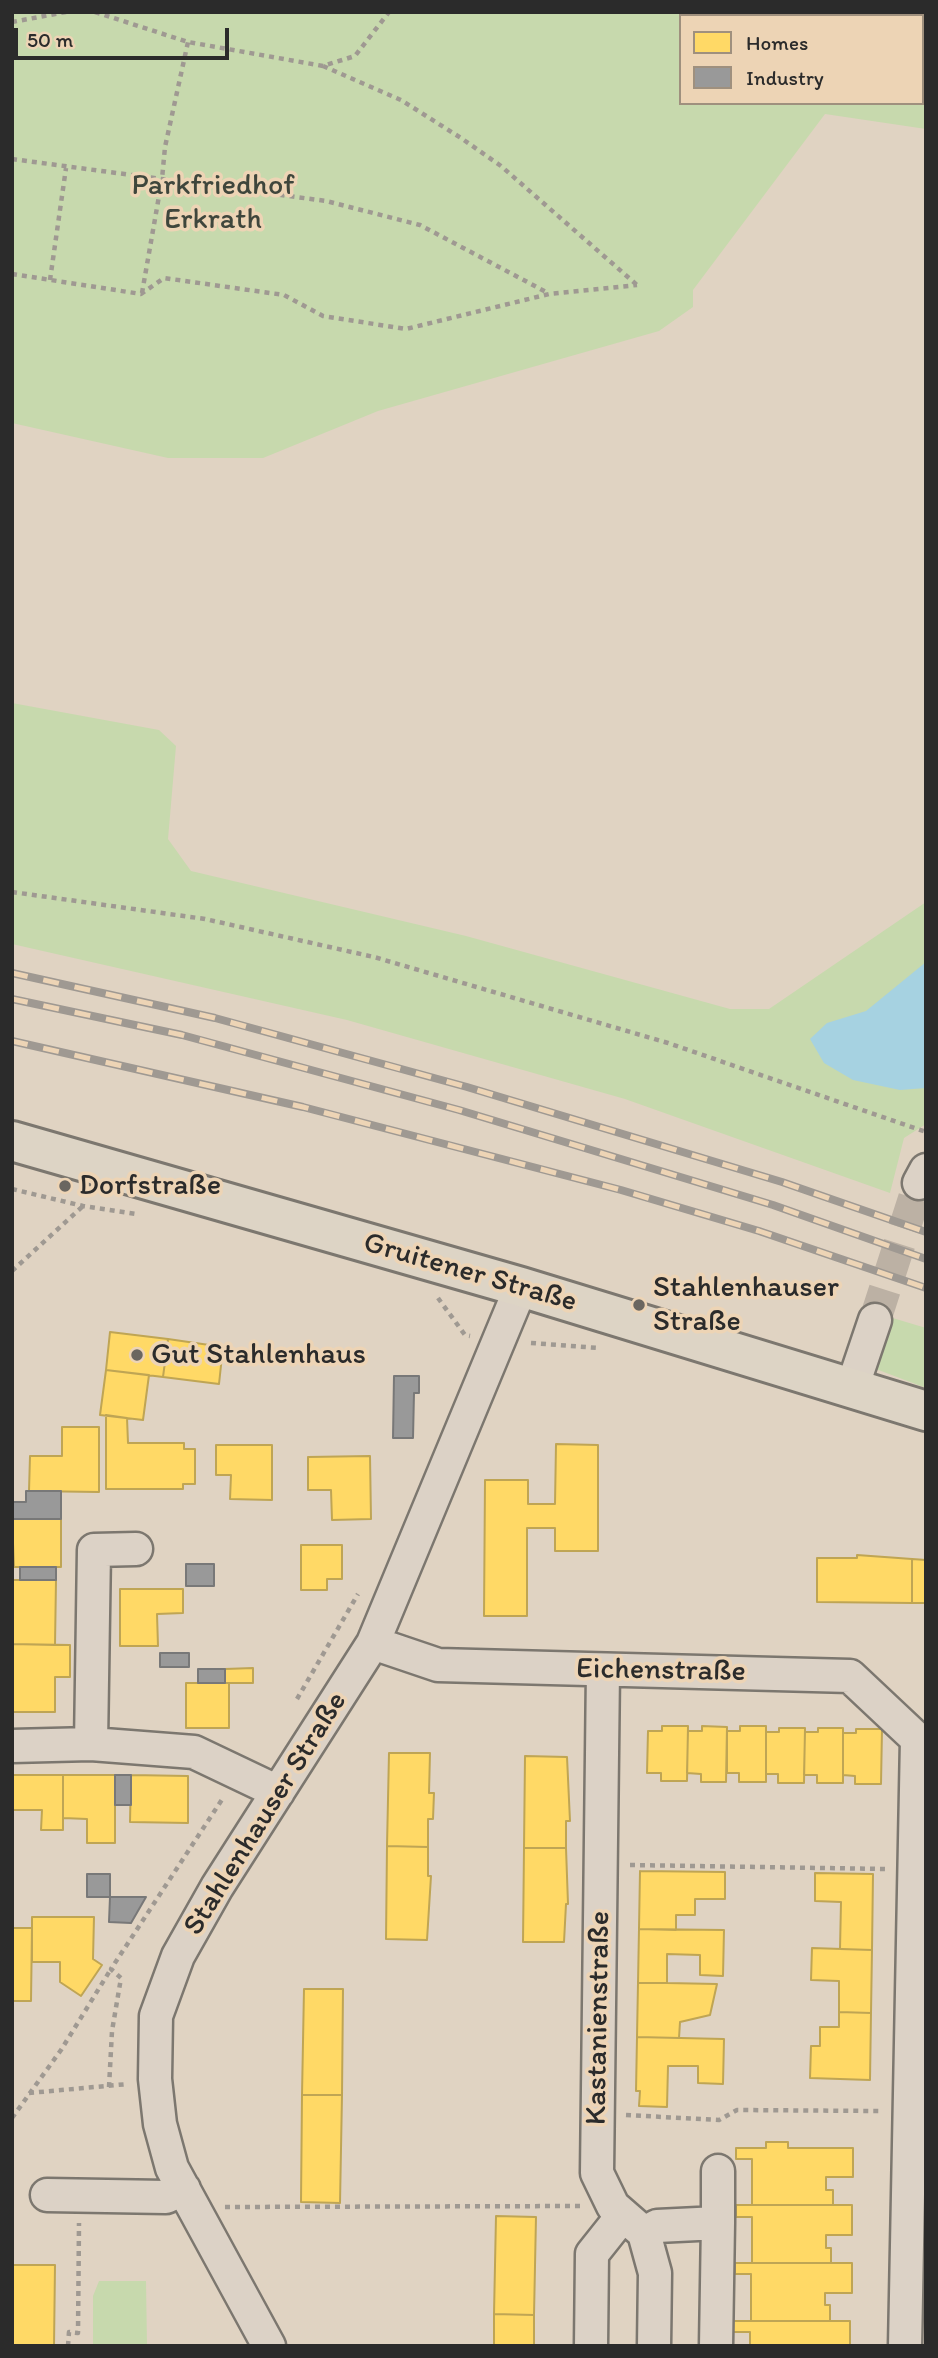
<!DOCTYPE html>
<meta charset="utf-8">
<style>
body{margin:0}
#map{position:relative;width:938px;height:2358px;overflow:hidden;background:#e0d3c2;font-family:Itim,sans-serif}
canvas{display:block}
.frame{position:absolute;inset:0;border:14px solid #2b2b2b;pointer-events:none}
.legend{position:absolute;left:679px;top:14px;width:245px;height:91px;box-sizing:border-box;background:#edd4b5;border:2px solid #9f907e;margin:0;padding:9px 12px;list-style:none;font-size:21px;color:#2b2b2b}
.legend li{display:flex;align-items:center;gap:14px;height:35px}
.legend b{width:35px;border:2px solid #9f907e}
.scale{position:absolute;left:14px;top:28px;width:215px;height:32px;box-sizing:border-box;border:4px solid #2b2b2b;border-top:0;padding-left:9px;font-size:21px;line-height:24px;white-space:nowrap;color:#2b2b2b;-webkit-text-stroke:5px #edd4b5;paint-order:stroke}
</style>
<div id="map">
<canvas width="938" height="2358"></canvas>
<div class="frame"></div>
<ul class="legend">
<li><b style="height:19px;background:#ffd966"></b>Homes</li>
<li><b style="height:19px;background:#999"></b>Industry</li>
</ul>
<div class="scale">50 m</div>
</div>
<script>
const context = document.querySelector('canvas').getContext('2d');
context.lineJoin = 'round';
function paint(path, color) { context.fillStyle = color; context.fill(path, 'evenodd'); }
const toPath = rows => new Path2D(rows.map(r => 'M' + r).join(''));
function trace(path, color, width, dash) { context.strokeStyle = color; context.lineWidth = width; context.lineCap = dash ? 'butt' : 'round'; context.setLineDash(dash || []); context.stroke(path); }
function write(font, color, halo, rows, align = 'center') {
  context.font = font + ' Itim,sans-serif'; context.lineWidth = 7; context.setLineDash([]); context.textBaseline = 'middle'; context.strokeStyle = halo; context.fillStyle = color; for (const [text, x, y, turn = 0] of rows) {
    context.save(); context.translate(x, y); context.rotate((+turn || 0) * Math.PI / 180); context.textAlign = isNaN(turn) ? turn : align; if (halo) context.strokeText(text, 0, 0); context.fillText(text, 0, 0); context.restore();
  }
}
const green = toPath([
 [12,12,926,12,926,129,825,114,693,290,693,307,659,331,378,411,263,458,168,458,12,423],
 [681,16,922,16,922,103,681,103],
 [12,703,159,730,176,746,168,839,191,871,466,936,730,1009,769,1009,926,902,926,1124,904,1138,890,1193,625,1099,347,1020,12,944],
 [886,1316,926,1328,926,1388,868,1366],
 [99,2281,146,2281,147,2346,93,2346,93,2296]
]);
const water = toPath([
 [926,962,926,1088,900,1090,853,1080,824,1063,810,1039,827,1023,866,1011]
]);
const homes = toPath([
 [110,1332,168,1339,163,1377,106,1370,110,1332],
 [168,1339,223,1347,219,1384,163,1377,168,1339],
 [106,1370,149,1375,143,1420,100,1415,106,1370],
 [106,1415,127,1418,128,1443,184,1443,184,1449,195,1449,195,1484,183,1484,183,1489,106,1489,106,1415],
 [62,1427,99,1427,99,1492,29,1491,30,1456,62,1456,62,1427],
 [556,1444,598,1445,598,1551,555,1551,555,1528,527,1528,527,1616,484,1616,485,1480,528,1480,528,1504,555,1504,556,1444],
 [216,1445,272,1445,272,1500,230,1499,231,1475,216,1475,216,1445],
 [370,1456,371,1519,332,1520,331,1490,308,1490,308,1457,370,1456],
 [12,1519,61,1519,61,1567,14,1567,12,1519],
 [301,1545,342,1545,342,1579,327,1579,327,1590,301,1590,301,1545],
 [857,1555,912,1559,912,1603,817,1602,817,1558,857,1558,857,1555],
 [912,1559,926,1560,926,1603,912,1603,912,1559],
 [12,1580,56,1580,55,1645,12,1644,12,1580],
 [120,1589,183,1589,183,1613,157,1614,158,1646,120,1646,120,1589],
 [12,1644,70,1645,70,1677,55,1677,55,1712,12,1712,12,1644],
 [253,1668,253,1683,225,1683,225,1669,253,1668],
 [186,1683,229,1683,229,1728,186,1728,186,1683],
 [662,1726,688,1726,687,1781,661,1781,661,1773,647,1773,648,1731,662,1731,662,1726],
 [702,1726,727,1727,726,1782,701,1782,701,1774,687,1773,688,1731,702,1731,702,1726],
 [740,1726,766,1726,766,1782,739,1782,739,1773,727,1773,727,1731,740,1731,740,1726],
 [779,1728,805,1728,804,1783,778,1783,778,1774,766,1774,766,1732,779,1732,779,1728],
 [818,1728,843,1728,843,1783,817,1783,817,1775,804,1775,805,1732,818,1732,818,1728],
 [856,1729,882,1729,881,1784,855,1784,855,1776,843,1775,843,1733,856,1733,856,1729],
 [389,1753,430,1753,429,1793,434,1793,433,1819,428,1819,428,1847,387,1846,389,1753],
 [525,1756,567,1757,570,1821,566,1821,566,1848,524,1848,525,1756],
 [12,1775,63,1775,63,1830,41,1830,42,1810,12,1810,12,1775],
 [63,1775,115,1775,115,1843,87,1843,87,1819,63,1818,63,1775],
 [131,1775,188,1776,188,1823,130,1822,131,1775],
 [387,1846,428,1847,428,1876,431,1876,427,1940,386,1939,387,1846],
 [524,1848,566,1848,568,1904,566,1904,564,1942,523,1942,524,1848],
 [640,1871,725,1872,725,1899,695,1899,695,1915,676,1915,676,1930,639,1929,640,1871],
 [815,1873,873,1874,872,1950,840,1949,841,1902,815,1901,815,1873],
 [32,1917,94,1917,93,1959,102,1965,81,1996,60,1982,60,1962,32,1962,32,1917],
 [12,1928,32,1928,31,2001,12,2001,12,1928],
 [639,1929,724,1930,723,1976,700,1975,700,1955,667,1954,667,1983,638,1983,639,1929],
 [812,1948,872,1950,871,2013,839,2012,839,1981,811,1980,812,1948],
 [638,1983,667,1983,717,1984,710,2015,680,2022,679,2038,637,2037,638,1983],
 [304,1989,343,1989,342,2095,302,2095,304,1989],
 [839,2012,871,2013,870,2080,810,2078,811,2046,820,2046,820,2027,839,2027,839,2012],
 [637,2037,724,2039,723,2084,698,2083,698,2066,668,2066,667,2107,639,2106,640,2091,636,2091,637,2037],
 [302,2095,342,2095,340,2203,301,2202,302,2095],
 [766,2142,788,2142,788,2148,853,2148,853,2177,826,2177,826,2190,833,2190,833,2205,752,2205,752,2159,736,2159,736,2148,766,2148,766,2142],
 [736,2205,852,2205,852,2235,826,2235,826,2248,831,2248,831,2263,752,2263,752,2217,736,2217,736,2205],
 [496,2216,536,2217,534,2315,494,2314,496,2216],
 [735,2263,852,2263,852,2293,825,2293,825,2305,830,2305,830,2321,751,2321,751,2274,735,2274,735,2263],
 [12,2265,55,2265,54,2346,12,2346,12,2265],
 [494,2314,534,2315,534,2346,494,2346,494,2314],
 [733,2321,850,2321,850,2346,750,2346,750,2332,733,2332,733,2321]
]);
const industry = toPath([
 [394,1376,419,1376,419,1393,414,1393,413,1438,393,1438,394,1376],
 [26,1491,61,1491,61,1519,12,1519,12,1502,26,1502,26,1491],
 [186,1564,214,1564,214,1586,186,1586,186,1564],
 [20,1567,56,1567,56,1580,20,1580,20,1567],
 [160,1653,189,1653,189,1667,160,1667,160,1653],
 [198,1669,225,1669,225,1683,198,1683,198,1669],
 [115,1775,131,1775,131,1805,115,1805,115,1775],
 [87,1874,110,1874,110,1897,87,1897,87,1874],
 [110,1897,146,1897,131,1923,109,1922,110,1897]
]);
const minorTunnel = toPath([
 [875,1320,919,1183]
]);
const path = toPath([
 [95,12,188,42,323,66,355,56,389,12],
 [12,22,66,12],
 [323,66,401,100,461,138,501,166,637,285],
 [12,159,326,201,420,225,548,293],
 [12,274,141,294,164,278,284,295,323,316,406,329,549,294,637,285],
 [50,280,66,168],
 [142,293,162,179,165,147,188,42],
 [12,892,205,919,374,957,668,1043,926,1132],
 [12,1189,83,1206,136,1214],
 [12,1271,83,1206],
 [438,1298,465,1335,470,1336],
 [531,1343,599,1348],
 [297,1699,358,1594],
 [630,1865,887,1869],
 [109,2087,112,2031,121,1978,111,1969,223,1798],
 [29,2093,128,2084],
 [626,2115,719,2120,737,2110,880,2111],
 [12,2118,61,2050,111,1969],
 [225,2207,581,2206],
 [68,2346,69,2332,78,2333,79,2223]
]);
const minor = toPath([
 [919,1183,926,1170],
 [852,1388,875,1320],
 [373,1643,438,1665,850,1676,917,1739,926,1744],
 [603,1670,597,2173,613,2206,644,2233,655,2273,654,2346],
 [91,1744,94,1550,136,1549],
 [12,1746,91,1744,194,1752,278,1792],
 [718,2171,718,2223],
 [47,2195,166,2197,184,2189],
 [644,2233,657,2226,718,2223,716,2346],
 [269,2346,172,2168,160,2124,155,2079,156,2016,178,1956,217,1887,373,1643,521,1287],
 [591,2346,592,2254,623,2215],
 [905,2346,917,1739]
]);
const major = toPath([
 [12,1141,521,1287,926,1411]
]);
const rail = toPath([
 [12,973,215,1018,467,1087,782,1182,926,1232],
 [12,999,182,1035,459,1110,773,1205,926,1259],
 [12,1041,303,1107,621,1190,759,1231,926,1288]
]);
const markers = [
 [65,1186,7,"#6a6660"],
 [639,1305,7,"#6a6660"],
 [137,1355,7,"#6a6660"]
];
const parkNames = [
 ["Parkfriedhof",213,186],
 ["Erkrath",213,220]
];
const poiNames = [
 ["Dorfstraße",79,1186],
 ["Stahlenhauser",653,1288],
 ["Straße",653,1322],
 ["Gut Stahlenhaus",151,1355]
];
const streetNames = [
 ["Gruitener Straße",470,1273,16],
 ["Eichenstraße",661,1671,1],
 ["Stahlenhauser Straße",266,1814,-58],
 ["Kastanienstraße",599,2018,-89]
];
paint(green, '#c7d9ad');
paint(water, '#a6d2e1');
paint(homes, '#ffd966');
trace(homes, '#bfa554', 2);
paint(industry, '#999');
trace(industry, '#787878', 2);
trace(minorTunnel, '#bcb1a4', 32, [32, 16]);
trace(minor, '#7c776f', 37);
trace(major, '#7c776f', 44);
trace(path, '#9f9992', 4.5, [5, 5]);
trace(minor, '#dcd2c6', 32);
trace(major, '#ddd4c5', 38);
trace(rail, '#9f9992', 8);
trace(rail, '#edd4b5', 5, [16]);
for (const [x, y, r, color] of markers) { const dot = new Path2D(); dot.arc(x, y, r, 0, 2 * Math.PI); context.fillStyle = color; context.fill(dot); trace(dot, '#edd4b5', 2.5); }
write('30px', '#3f463c', '#edd4b5', parkNames);
write('30px', '#2b2b2b', '#edd4b5', poiNames, 'left');
write('30px', '#2b2b2b', '#edd4b5', streetNames);
</script>
